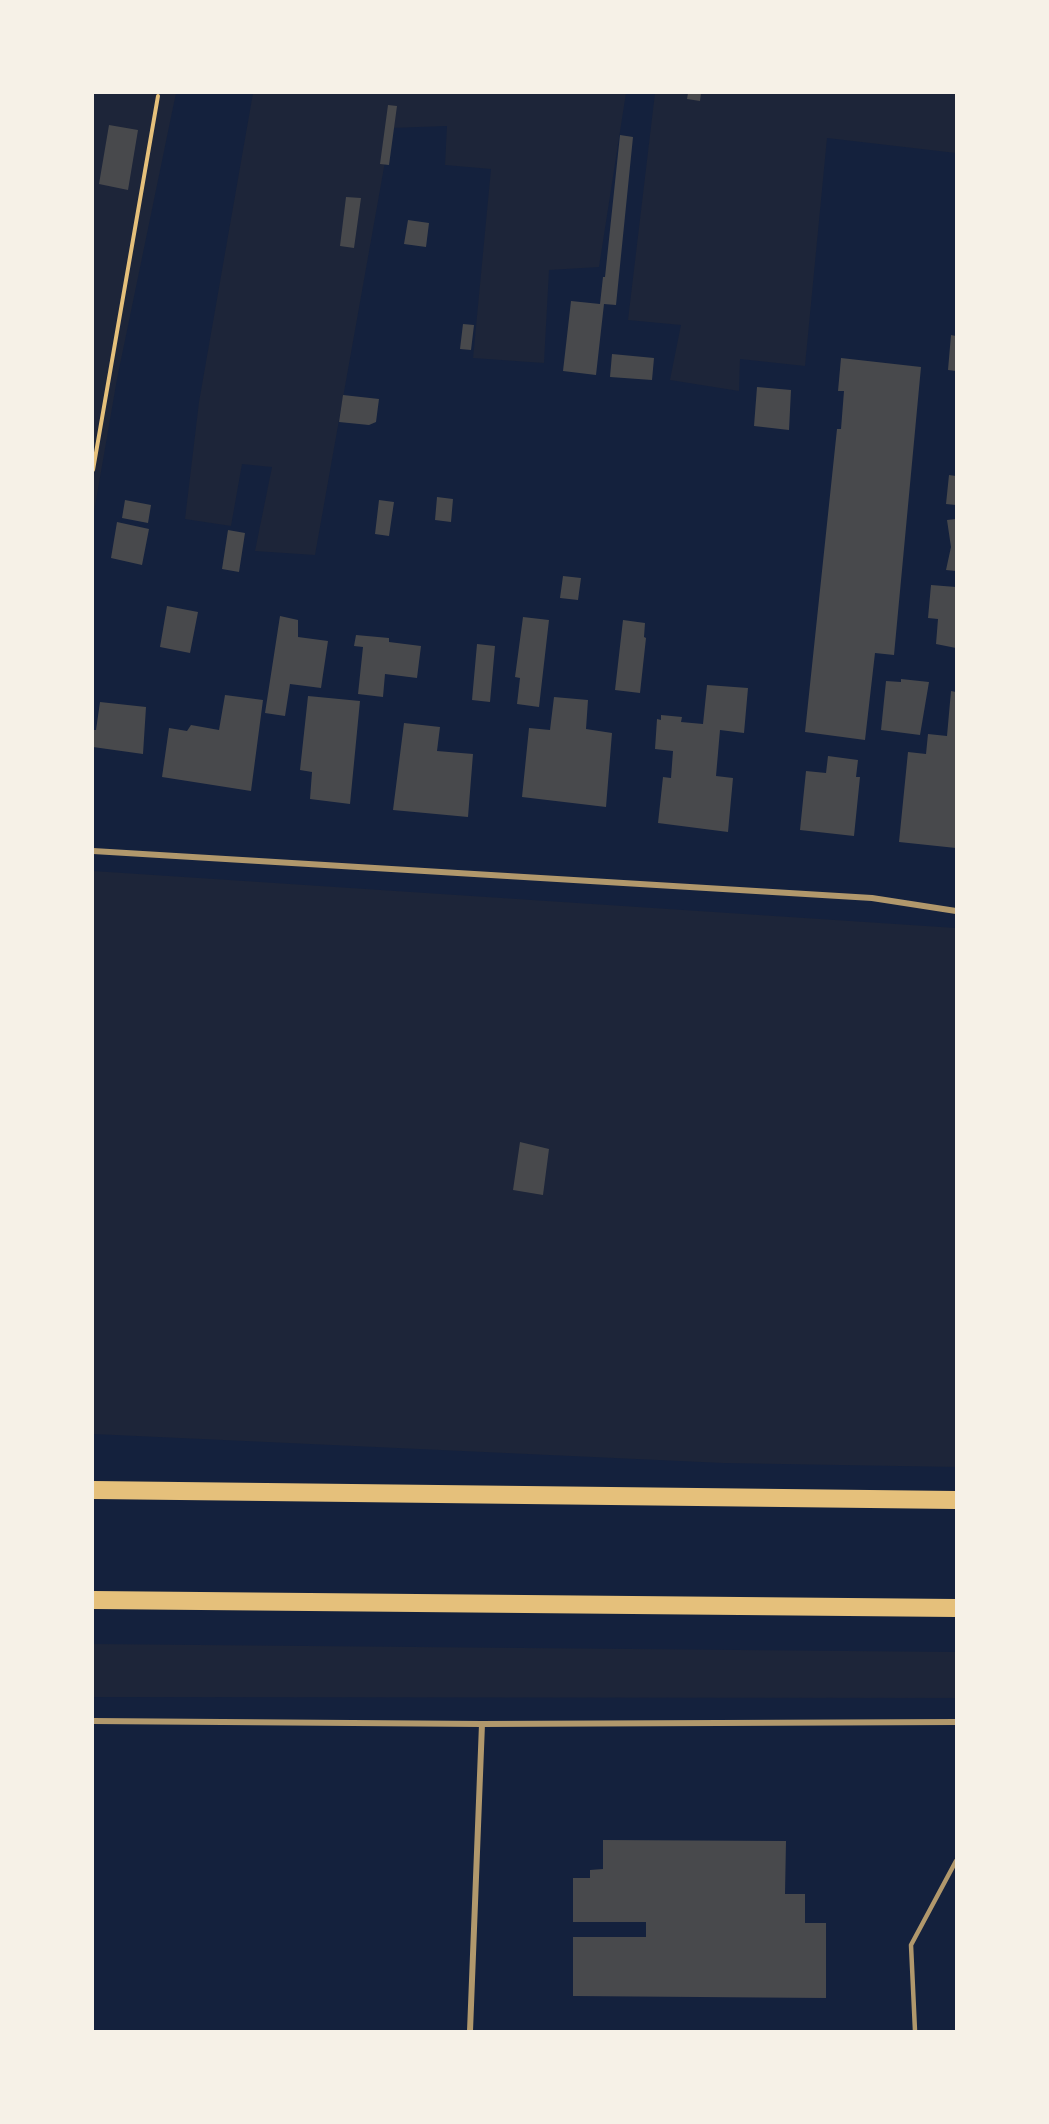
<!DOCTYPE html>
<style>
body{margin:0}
#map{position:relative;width:1049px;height:2124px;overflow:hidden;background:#14213d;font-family:"Open Sans",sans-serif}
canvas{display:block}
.frame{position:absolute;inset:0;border:94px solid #f6f1e7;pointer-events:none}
</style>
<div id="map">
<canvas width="1049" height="2124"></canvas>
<div class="frame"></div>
</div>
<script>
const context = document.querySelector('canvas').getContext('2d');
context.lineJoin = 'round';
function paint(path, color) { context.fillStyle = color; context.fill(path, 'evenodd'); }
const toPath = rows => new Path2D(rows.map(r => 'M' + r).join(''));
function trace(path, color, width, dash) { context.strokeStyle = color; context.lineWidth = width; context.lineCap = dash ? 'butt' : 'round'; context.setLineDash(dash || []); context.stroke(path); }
const green = toPath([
 [93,93,176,93,117,379,93,518],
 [253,93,626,93,599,267,549,270,544,363,473,358,491,169,445,165,447,126,391,128,315,555,255,551,272,467,242,464,231,526,185,519,199,402],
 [655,93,956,93,956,153,827,138,805,366,740,359,739,391,670,380,681,325,628,320],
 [93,871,956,928,956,1467,723,1463,93,1434],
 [93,1644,956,1652,956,1698,93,1697]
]);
const building = toPath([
 [688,93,701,93,700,101,687,99],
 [388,105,397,106,389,165,380,164],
 [109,125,138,130,128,190,99,184],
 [620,135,633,137,616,305,604,304,596,375,563,371,571,301,600,304,603,277,605,277],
 [346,197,361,198,354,248,340,246],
 [408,220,429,223,426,247,404,244],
 [463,324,474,325,471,350,460,349],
 [951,335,956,336,956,371,948,370],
 [612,354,654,358,652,380,610,377],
 [841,358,921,367,894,655,875,653,865,740,805,732,837,429,841,429,844,391,838,391],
 [757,387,791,390,789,430,754,426],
 [343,395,379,399,376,422,369,425,339,422],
 [949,475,956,476,956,505,946,504],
 [437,497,453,499,451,522,435,520],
 [125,500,151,505,148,523,122,518],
 [379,500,394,502,389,536,375,534],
 [956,519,956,571,946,570,951,547,947,520],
 [117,522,149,529,142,565,111,558],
 [228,530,245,533,239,572,222,569],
 [563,576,581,578,578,600,560,598],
 [931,585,956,587,956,648,936,644,938,619,928,618],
 [167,606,198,612,190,653,160,647],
 [280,616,298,620,298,637,328,641,321,688,290,684,285,716,265,713],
 [523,617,549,620,539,707,517,704,520,678,515,677],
 [623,620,645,623,644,637,646,638,640,693,615,690],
 [356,635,389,638,389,642,421,646,417,678,385,674,383,697,358,694,363,647,354,646],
 [477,644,495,646,490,702,472,700],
 [901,679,929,682,920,735,881,730,886,681,901,682],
 [707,685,748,688,744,733,720,730,716,776,733,778,728,832,658,823,663,777,671,778,673,751,655,749,657,719,661,720,661,715,682,717,681,722,703,724],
 [951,691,956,692,956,848,899,842,908,752,926,754,928,734,947,736],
 [225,695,263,700,251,791,162,777,169,728,187,731,191,725,219,730],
 [308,696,360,701,350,804,310,799,312,772,300,770],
 [554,697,588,700,586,729,612,733,606,807,522,797,529,728,550,730],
 [100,702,146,707,143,754,93,747,93,730,96,730],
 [404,723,440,727,437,751,473,754,468,817,393,810],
 [828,756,858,760,856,777,860,777,854,836,800,830,806,771,826,773],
 [520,1142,549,1149,543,1195,513,1190],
 [603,1840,786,1841,785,1894,805,1894,805,1923,826,1923,826,1998,573,1996,573,1937,646,1937,646,1922,573,1922,573,1878,590,1878,590,1870,603,1869]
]);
const path = toPath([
 [93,470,158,96]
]);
const service = toPath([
 [915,2031,911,1945,956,1861]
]);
const minor = toPath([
 [93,851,872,898,956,911],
 [93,1721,482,1724,956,1722],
 [470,2031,482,1724]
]);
const motorway = toPath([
 [93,1490,956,1500],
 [93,1600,956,1608]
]);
paint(green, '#1d2539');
paint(building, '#48494c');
trace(path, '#e5c07b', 4);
trace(service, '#b1986c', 4.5);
trace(minor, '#b1986c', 6);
trace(motorway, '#e5c07b', 18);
</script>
